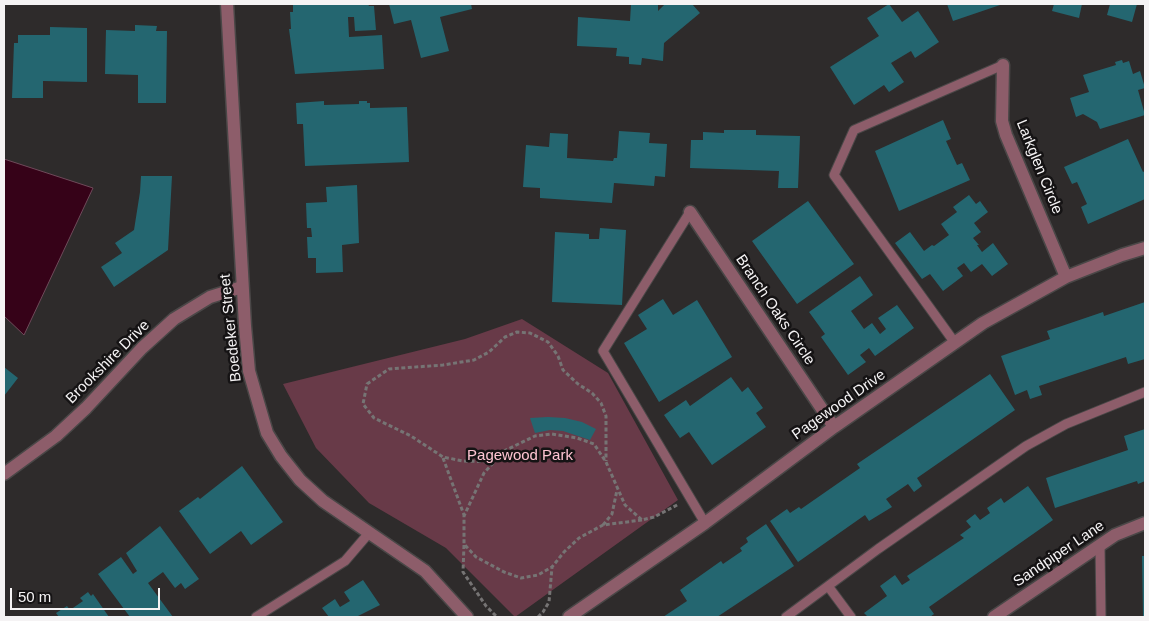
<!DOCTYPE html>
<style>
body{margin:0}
#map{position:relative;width:1149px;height:621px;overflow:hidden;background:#2e2b2b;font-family:Helvetica,sans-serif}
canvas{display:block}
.frame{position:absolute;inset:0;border:5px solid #f5f3f4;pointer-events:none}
.scale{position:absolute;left:10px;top:588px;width:150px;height:22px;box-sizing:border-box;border:2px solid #f5f3f4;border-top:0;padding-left:6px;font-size:15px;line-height:18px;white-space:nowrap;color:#f5f3f4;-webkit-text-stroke:4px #151314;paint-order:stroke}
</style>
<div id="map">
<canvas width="1149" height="621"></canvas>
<div class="frame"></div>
<div class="scale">50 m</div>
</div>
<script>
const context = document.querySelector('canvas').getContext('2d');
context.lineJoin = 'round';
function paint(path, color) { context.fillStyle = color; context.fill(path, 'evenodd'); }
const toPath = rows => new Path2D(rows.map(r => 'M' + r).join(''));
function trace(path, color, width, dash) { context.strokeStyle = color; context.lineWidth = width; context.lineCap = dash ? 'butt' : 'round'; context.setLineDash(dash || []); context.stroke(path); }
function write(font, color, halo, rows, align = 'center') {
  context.font = font + ' Helvetica,sans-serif'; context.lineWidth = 5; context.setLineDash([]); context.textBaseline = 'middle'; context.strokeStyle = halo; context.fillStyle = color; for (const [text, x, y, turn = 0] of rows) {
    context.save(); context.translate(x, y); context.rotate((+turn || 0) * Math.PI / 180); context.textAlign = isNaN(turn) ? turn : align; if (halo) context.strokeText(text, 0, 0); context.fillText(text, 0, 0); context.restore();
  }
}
const green = toPath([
 [522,319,608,373,678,500,515,617,446,548,369,503,316,448,283,384,465,339]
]);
const water = toPath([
 [4,159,93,188,24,335,4,316,4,159]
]);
const building = toPath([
 [293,4,368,4,369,6,374,6,376,30,355,31,354,17,348,17,349,37,382,35,384,69,295,74,289,29,291,29,290,12,293,12],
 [389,4,471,4,472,9,440,17,449,51,421,58,411,20,394,24],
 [631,4,658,4,658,11,665,4,692,4,700,13,664,43,663,61,642,58,641,65,629,64,629,57,616,56,617,48,577,46,578,17,630,21],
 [889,4,902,22,918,11,939,42,915,58,911,51,891,63,904,82,889,92,884,85,854,105,830,67,879,36,867,18],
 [947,4,1003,4,953,21],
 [1054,4,1082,4,1079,18,1052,11],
 [1110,4,1137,4,1132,22,1107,15],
 [135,25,157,26,156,31,167,31,166,103,138,103,138,75,105,74,106,30,135,31],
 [50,27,87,28,87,82,43,81,43,98,12,98,14,43,18,43,18,35,50,35],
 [1122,60,1123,63,1129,61,1133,74,1140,71,1145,88,1138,90,1145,115,1100,129,1097,122,1083,114,1076,117,1070,98,1089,92,1083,75,1116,65,1115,62],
 [324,101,324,105,359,104,359,101,367,101,367,103,370,103,370,108,407,107,409,162,305,166,303,124,297,124,296,103],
 [943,120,951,139,946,141,957,165,962,163,970,180,899,211,875,151],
 [724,130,756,130,756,135,800,136,798,188,778,188,779,171,690,168,691,140,703,140,703,132,724,133],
 [619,131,650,133,649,143,667,144,665,177,655,176,654,186,614,183,612,203,540,198,540,188,523,187,526,145,549,147,550,133,568,134,567,158,613,161,614,158,617,158],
 [1128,139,1143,172,1145,171,1145,199,1088,224,1081,207,1087,204,1077,182,1072,184,1064,167],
 [141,176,172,176,168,250,114,287,101,267,122,253,115,243,134,230,140,192],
 [357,185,359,243,342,245,343,272,316,273,316,258,308,258,307,237,312,237,311,228,307,228,306,203,327,202,326,187],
 [969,195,976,204,980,201,988,212,974,223,981,232,973,238,979,245,977,245,982,252,993,243,1008,264,992,276,982,264,971,272,964,263,957,268,963,276,943,291,930,274,922,279,895,243,910,232,924,251,932,245,934,246,949,235,941,224,957,212,953,207],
 [808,201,854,264,797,304,752,241],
 [600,228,626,230,622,305,552,302,555,232,589,234,589,239,599,239],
 [860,276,873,295,851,311,864,329,872,323,880,334,886,329,878,318,897,305,914,328,875,356,869,348,860,355,866,362,848,375,821,337,825,334,809,312],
 [663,299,673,315,697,300,732,357,659,402,624,343,647,329,638,315],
 [1145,302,1145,359,1128,364,1126,357,1039,386,1042,395,1030,399,1027,390,1015,395,1001,356,1050,339,1047,331,1103,312,1104,316],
 [4,367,18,378,4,396],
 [990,374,1015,410,917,478,922,486,914,492,908,484,886,499,892,507,869,521,865,515,798,562,770,521,787,509,790,513,799,507,801,509,860,468,857,464],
 [731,377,742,392,748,387,763,408,756,413,766,427,712,465,689,432,680,438,664,415,686,400,690,406],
 [548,417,565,418,582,422,596,429,590,440,563,431,550,430,535,433,530,418],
 [1145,429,1145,481,1138,484,1137,481,1055,508,1046,478,1128,450,1124,436],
 [242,466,283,522,251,545,241,531,210,554,179,511,198,497,200,499],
 [1028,486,1053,520,929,607,934,614,930,617,868,617,864,613,887,596,880,586,895,575,902,585,910,580,907,576,964,538,960,535,971,527,966,521,975,514,980,520,990,513,987,508,1001,498,1004,503],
 [766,524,794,566,717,617,663,617,687,601,680,590,721,561,723,564,742,551,740,548,748,542,746,538],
 [160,526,199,579,185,589,181,583,175,588,163,572,148,583,173,617,130,617,98,574,121,557,133,574,137,571,126,553],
 [1142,556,1145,556,1145,617,1143,617],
 [363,580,380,605,356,617,329,617,322,608,335,599,340,607,350,601,344,592],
 [88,592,91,596,93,594,109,617,59,617,56,613,67,606,70,610,83,601,80,598]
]);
const path = toPath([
 [443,458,464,515],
 [494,462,463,461,443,457,411,436,374,418,363,404,367,384,389,369,443,365,474,360,489,352,505,337,517,332,530,333,548,342,558,356,563,370,578,384,592,393,601,403,606,416,606,461],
 [642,520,603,525,579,538,564,552,552,567,538,575,521,578,504,572,476,557,464,544,464,516,484,473,504,451,535,436,552,434,577,438,594,444,606,462,625,505,642,520,654,517,679,504],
 [603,525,612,514,617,490],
 [464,545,463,572,486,606,497,617],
 [538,617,543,612,549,602,552,567]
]);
const service = toPath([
 [690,212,603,351,705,523],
 [955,343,834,175,854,130,1003,65],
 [1100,546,1101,617],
 [828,586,851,617],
 [256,617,345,561,369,533],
 [786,617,878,549,1026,446,1066,424,1145,392]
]);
const minor = toPath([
 [1003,65,1002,121,1006,135,1066,277],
 [690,212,834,427],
 [4,474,56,436,86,408,142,348,174,319,210,297,242,287],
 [569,617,705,523,834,427,983,323,1066,277,1122,255,1145,248],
 [994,617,1115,535,1145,523]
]);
const tertiary = toPath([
 [227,4,245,326,249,371,267,433,281,456,300,480,323,501,425,571,467,617]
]);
const streetNames = [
 ["Larkglen Circle",1039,167,68],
 ["Branch Oaks Circle",775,310,56],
 ["Boedeker Street",231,328,-96],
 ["Brookshire Drive",108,362,-45],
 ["Pagewood Drive",839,405,-35],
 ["Sandpiper Lane",1059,554,-34]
];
const parkNames = [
 ["Pagewood Park",520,456]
];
paint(green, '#683a48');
paint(water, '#360218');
trace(water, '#6f4a5a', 1);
paint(building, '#246670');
trace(service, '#4a4747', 11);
trace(minor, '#4a4747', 15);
trace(tertiary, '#4a4747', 15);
trace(path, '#767474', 3, [4, 2.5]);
trace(service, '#8d5d6a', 9);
trace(minor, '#8d5d6a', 12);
trace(tertiary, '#8d5d6a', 12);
write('15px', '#f5f3f4', '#151314', streetNames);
write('15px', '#ffc5d3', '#151314', parkNames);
</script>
